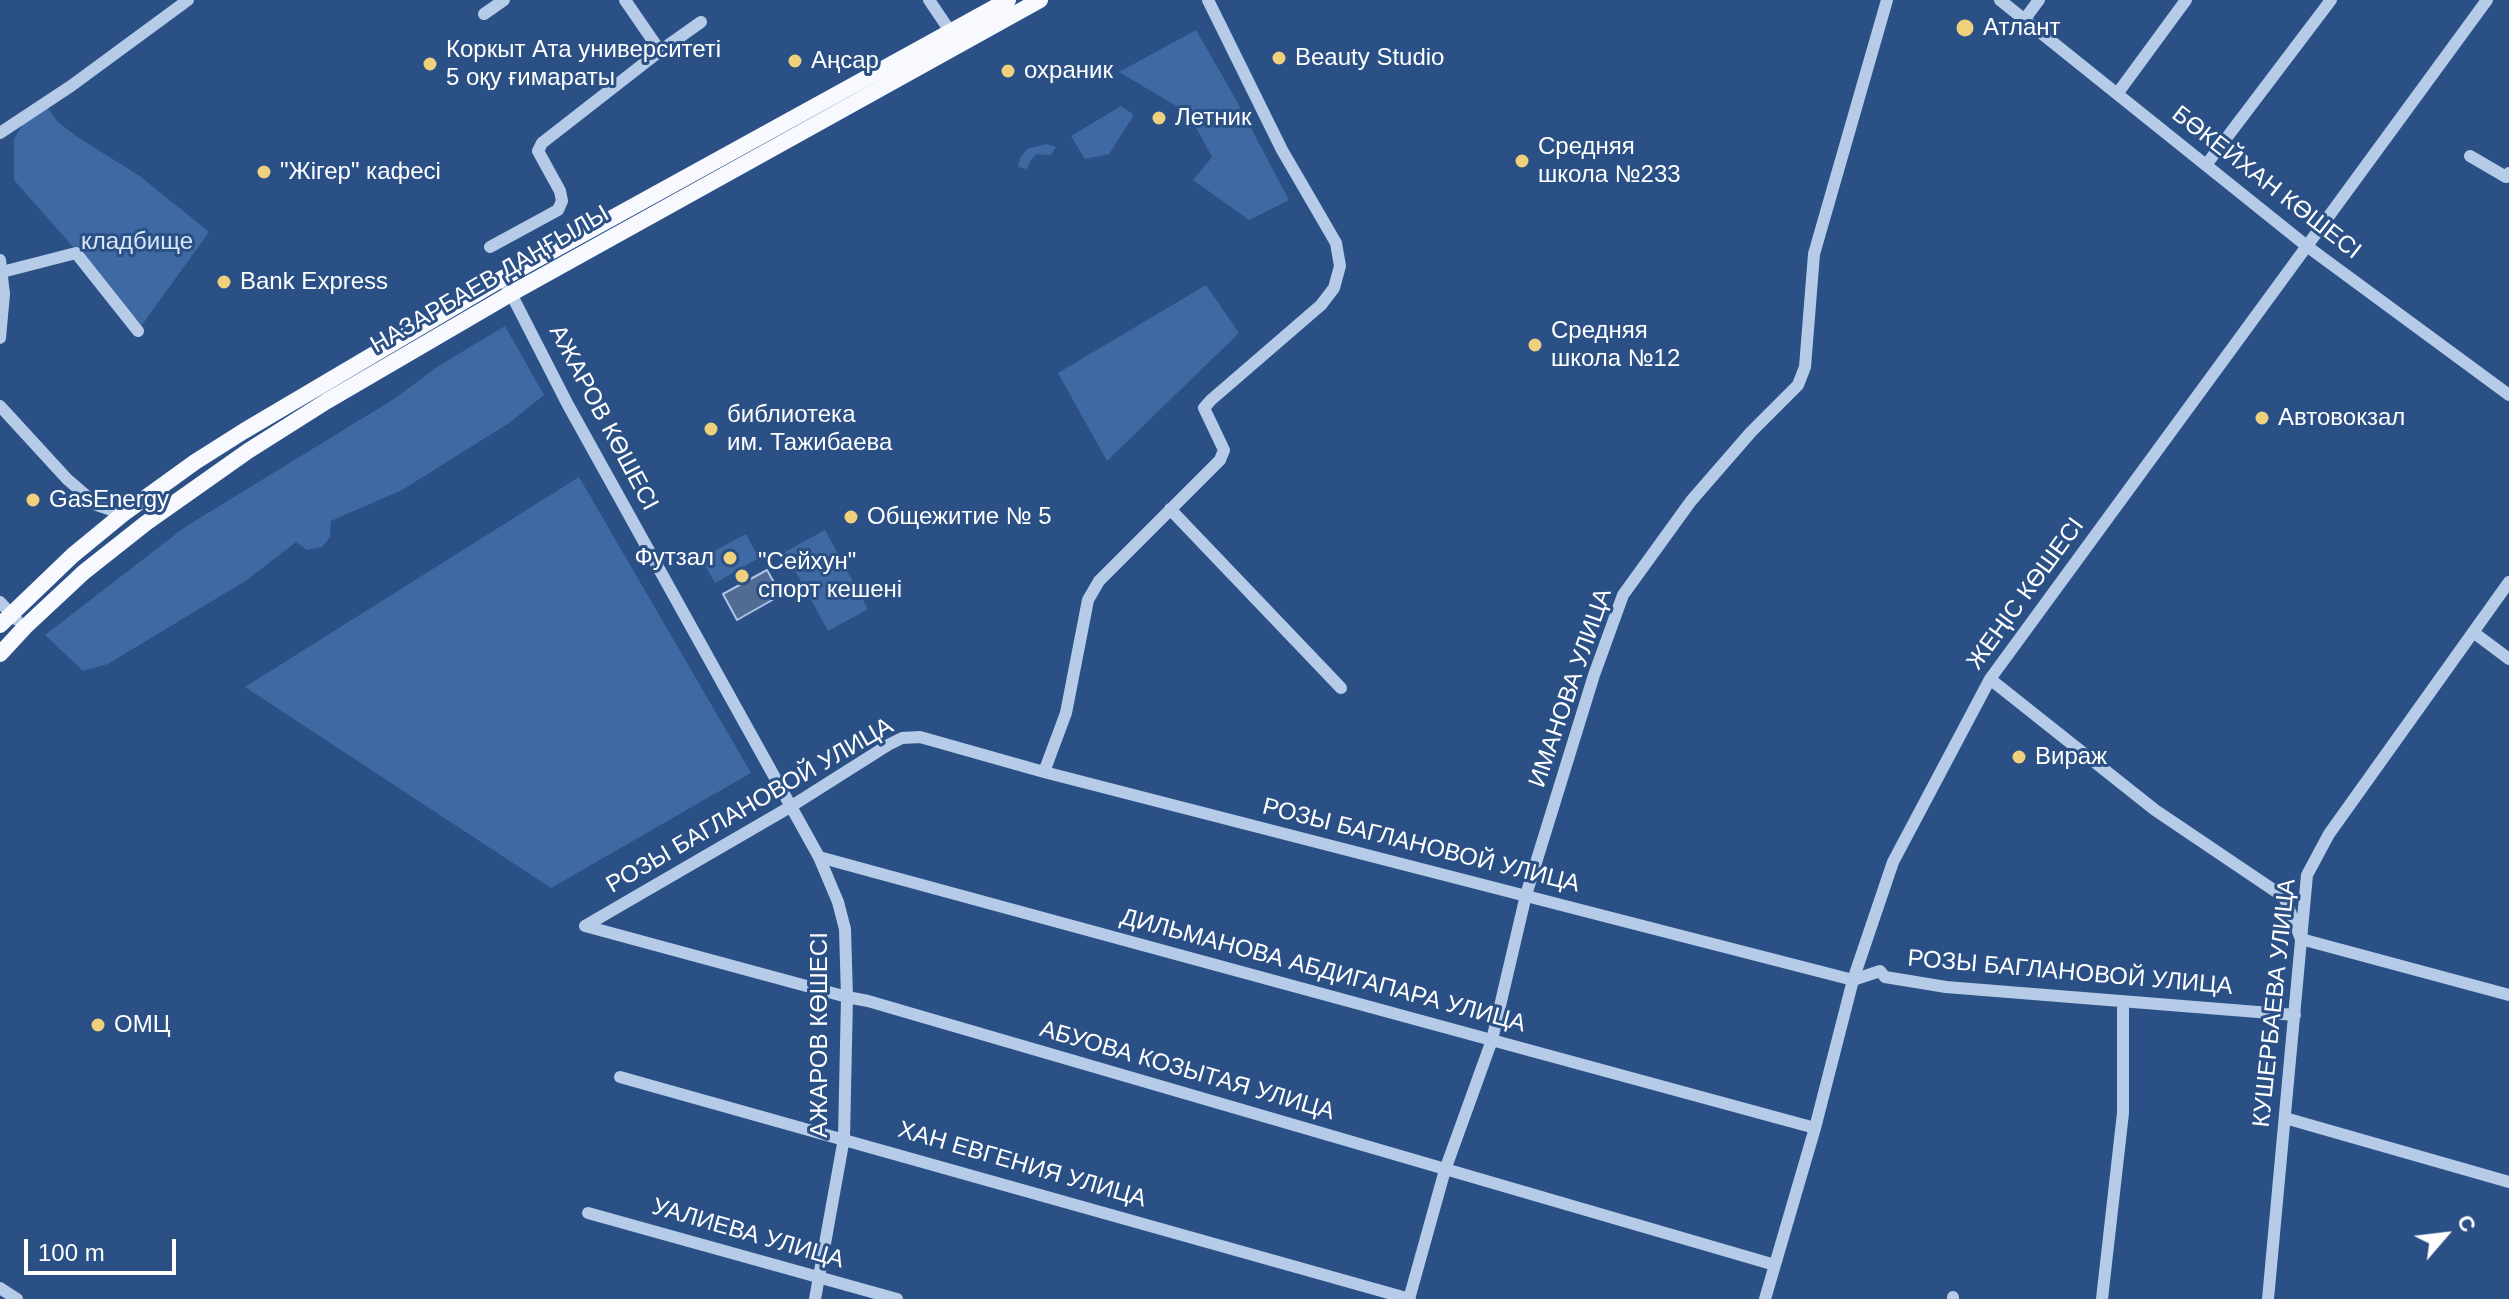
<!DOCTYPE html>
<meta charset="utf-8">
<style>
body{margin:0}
#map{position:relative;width:2509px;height:1299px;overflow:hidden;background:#2a5086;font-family:Helvetica,sans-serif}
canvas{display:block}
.north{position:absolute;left:2405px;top:1195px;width:80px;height:80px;-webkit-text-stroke:6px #2a5086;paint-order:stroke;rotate:62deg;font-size:22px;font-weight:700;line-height:32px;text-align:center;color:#fff}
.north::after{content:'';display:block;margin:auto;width:28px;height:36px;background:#fff;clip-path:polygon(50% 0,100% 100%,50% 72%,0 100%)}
.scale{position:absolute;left:24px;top:1239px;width:152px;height:36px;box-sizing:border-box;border:4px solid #fff;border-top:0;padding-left:10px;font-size:24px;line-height:28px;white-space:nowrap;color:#fff;-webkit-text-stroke:6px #2a5086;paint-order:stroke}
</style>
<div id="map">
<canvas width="2509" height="1299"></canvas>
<div class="north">С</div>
<div class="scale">100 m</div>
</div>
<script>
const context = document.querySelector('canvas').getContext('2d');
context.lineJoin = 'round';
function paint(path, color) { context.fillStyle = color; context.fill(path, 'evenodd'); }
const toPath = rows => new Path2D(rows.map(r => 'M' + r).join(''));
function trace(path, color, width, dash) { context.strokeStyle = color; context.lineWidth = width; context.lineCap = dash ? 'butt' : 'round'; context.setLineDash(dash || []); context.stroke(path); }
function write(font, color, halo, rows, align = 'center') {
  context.font = font + ' Helvetica,sans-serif'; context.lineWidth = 6; context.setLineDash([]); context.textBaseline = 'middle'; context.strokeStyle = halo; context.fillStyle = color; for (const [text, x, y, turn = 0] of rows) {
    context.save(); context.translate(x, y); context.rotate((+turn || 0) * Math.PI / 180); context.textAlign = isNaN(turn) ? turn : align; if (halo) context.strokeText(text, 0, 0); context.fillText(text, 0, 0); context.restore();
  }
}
const green = toPath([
 [1196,30,1234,96,1289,200,1249,220,1193,180,1212,157,1188,113,1119,72],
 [1121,106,1134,115,1109,154,1085,159,1071,136],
 [47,107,58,122,76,136,141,177,209,232,142,325,14,180,14,139,24,122],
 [1046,144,1056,147,1051,155,1037,154,1030,161,1027,169,1018,167,1020,158,1027,149],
 [1206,285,1239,333,1107,461,1058,373],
 [505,326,544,395,509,423,402,490,331,521,330,537,322,547,307,550,296,542,247,580,108,664,83,671,45,635,185,527,394,399,437,367],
 [579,477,751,773,551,888,245,687],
 [825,530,868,609,828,631,785,552],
 [746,534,759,558,715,583,701,558]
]);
const water = toPath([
 [767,570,781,595,737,620,723,594,767,570]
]);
const minor = toPath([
 [625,0,660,51],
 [929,0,954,37],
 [2000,0,2308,247,2509,395],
 [484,14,504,0],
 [2024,20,2039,0],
 [2117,94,2186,0],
 [0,133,71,86,188,0],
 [2470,156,2506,177,2509,173],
 [2206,165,2331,0],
 [490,247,558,210,562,201,560,191,538,151,542,143,660,51,701,22],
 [0,260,4,294,0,338],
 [2,272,76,253,138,331],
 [503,278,568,405,819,857,838,902,845,929,847,997,844,1138,815,1299],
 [0,406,67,479,97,505,123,514],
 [1170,509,1341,688],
 [0,602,17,620],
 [2473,632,2509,659],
 [1990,679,2155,810,2284,897,2301,939,2509,995],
 [1044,772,1066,713,1088,600,1099,581,1220,460,1224,450,1204,408,1211,400,1321,305,1334,288,1340,266,1336,243,1282,150,1208,0],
 [819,857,1815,1128],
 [585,926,790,807,888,745,902,738,920,737,1044,772,1853,980,1880,971,1885,977,1946,987,2295,1015],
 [585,926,847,997,868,1001,1775,1265],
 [620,1077,1410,1299],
 [2285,1118,2509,1182],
 [588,1213,897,1299],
 [0,1288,17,1299],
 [1409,1299,1445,1170,1492,1040,1526,895,1594,675,1623,595,1691,501,1751,432,1798,385,1805,367,1814,254,1887,0],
 [1765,1299,1815,1128,1853,980,1893,862,1990,679,2487,0],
 [1953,1299,1953,1297],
 [2102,1299,2123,1113,2123,1003],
 [2268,1299,2307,875,2329,834,2509,582]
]);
const major = toPath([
 [0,625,73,555,123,514,195,462,244,431,503,278,1008,0],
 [0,654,25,627,84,572,146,523,248,451,327,401,512,293,1040,0]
]);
const markers = [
 [1965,28,10,"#eed07d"],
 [1279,58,8,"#eed07d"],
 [795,61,8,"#eed07d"],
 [430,64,8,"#eed07d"],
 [1008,71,8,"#eed07d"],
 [1159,118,8,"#eed07d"],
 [1522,161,8,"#eed07d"],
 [264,172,8,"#eed07d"],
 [224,282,8,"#eed07d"],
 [1535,345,8,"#eed07d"],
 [2262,418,8,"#eed07d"],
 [711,429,8,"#eed07d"],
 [33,500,8,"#eed07d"],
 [851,517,8,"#eed07d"],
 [730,558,8,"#eed07d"],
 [742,576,8,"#eed07d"],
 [2019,757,8,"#eed07d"],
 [98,1025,8,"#eed07d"]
];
const poiNames = [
 ["Атлант",1983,28],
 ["Коркыт Ата университеті",446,50],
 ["5 оқу ғимараты",446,78],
 ["Beauty Studio",1295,58],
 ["Аңсар",811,61],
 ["охраник",1024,71],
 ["Летник",1175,118],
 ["Средняя",1538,147],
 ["школа №233",1538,175],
 ["\"Жігер\" кафесі",280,172],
 ["Bank Express",240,282],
 ["Средняя",1551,331],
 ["школа №12",1551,359],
 ["библиотека",727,415],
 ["им. Тажибаева",727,443],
 ["Автовокзал",2278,418],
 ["GasEnergy",49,500],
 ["Общежитие № 5",867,517],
 ["Футзал",714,558,"right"],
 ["\"Сейхун\"",758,562],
 ["спорт кешені",758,590],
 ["Вираж",2035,757],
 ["ОМЦ",114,1025]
];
const streetNames = [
 ["БӨКЕЙХАН КӨШЕСІ",2266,183,38],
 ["НАЗАРБАЕВ ДАҢҒЫЛЫ",490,280,-30],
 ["АЖАРОВ КӨШЕСІ",603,418,62],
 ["ЖЕҢІС КӨШЕСІ",2026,594,-54],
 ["ИМАНОВА УЛИЦА",1571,688,-71],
 ["РОЗЫ БАГЛАНОВОЙ УЛИЦА",750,806,-30],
 ["РОЗЫ БАГЛАНОВОЙ УЛИЦА",1421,846,14],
 ["ДИЛЬМАНОВА АБДИГАПАРА УЛИЦА",1323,971,15],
 ["РОЗЫ БАГЛАНОВОЙ УЛИЦА",2070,973,5],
 ["КУШЕРБАЕВА УЛИЦА",2275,1003,-84],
 ["АЖАРОВ КӨШЕСІ",820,1035,-90],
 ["АБУОВА КОЗЫТАЯ УЛИЦА",1187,1071,16],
 ["ХАН ЕВГЕНИЯ УЛИЦА",1022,1165,16],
 ["УАЛИЕВА УЛИЦА",748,1234,16]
];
const parkNames = [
 ["кладбище",137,242]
];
paint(green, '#3f69a2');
paint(water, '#516b92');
trace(water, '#aac5e7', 2);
trace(minor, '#b5cbe7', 12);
trace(major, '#f7f9fe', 16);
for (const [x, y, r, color] of markers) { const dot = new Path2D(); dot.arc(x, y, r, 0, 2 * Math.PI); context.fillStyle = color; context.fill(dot); trace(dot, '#2a5086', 3); }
write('24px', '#fff', '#2a5086', poiNames, 'left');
write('24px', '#fff', '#2a5086', streetNames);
write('24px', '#d8e5f6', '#2a5086', parkNames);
</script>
